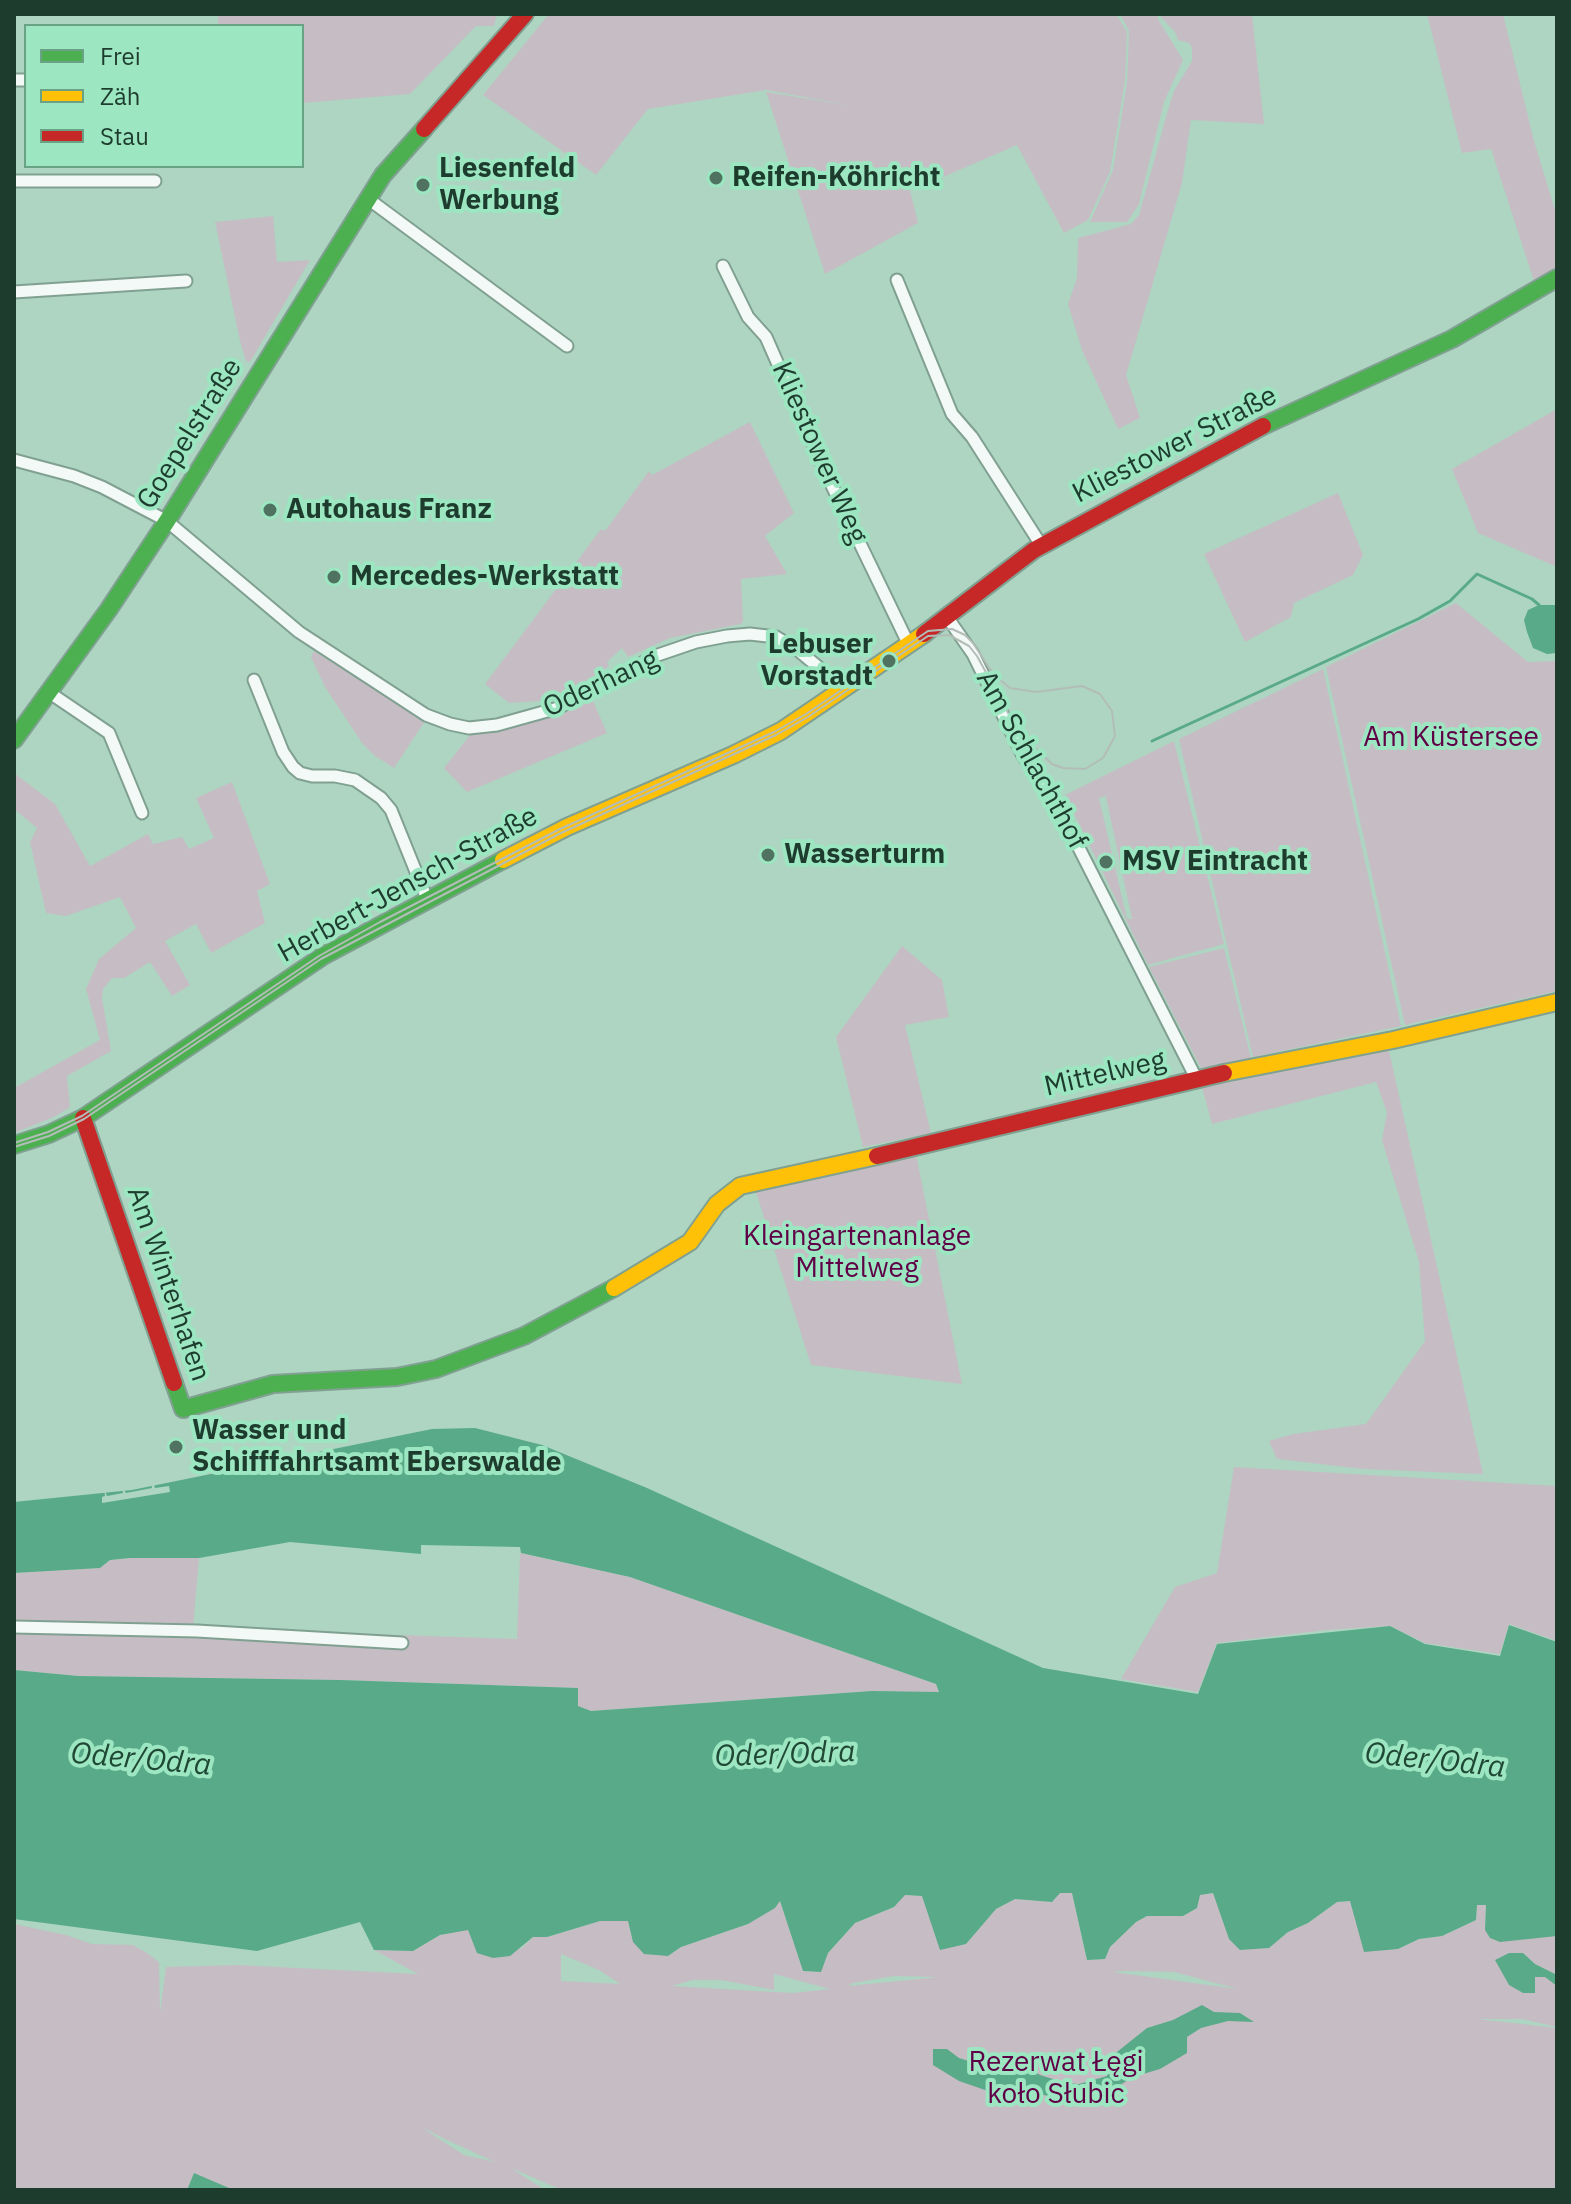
<!DOCTYPE html>
<meta charset="utf-8">
<style>
body{margin:0}
#map{position:relative;width:1571px;height:2204px;overflow:hidden;background:#add5c1;font-family:"IBM Plex Sans",sans-serif}
canvas{display:block}
.frame{position:absolute;inset:0;border:16px solid #1e3c2e;pointer-events:none}
.legend{position:absolute;left:24px;top:24px;width:280px;height:144px;box-sizing:border-box;background:#9ce6c1;border:2px solid #6aa286;margin:0;padding:10px 14px;list-style:none;font-size:24px;color:#1e3c2e}
.legend li{display:flex;align-items:center;gap:16px;height:40px}
.legend b{width:40px;border:2px solid #6aa286}
</style>
<div id="map">
<canvas width="1571" height="2204"></canvas>
<div class="frame"></div>
<ul class="legend">
<li><b style="height:10px;background:#4caf50"></b>Frei</li>
<li><b style="height:10px;background:#ffc107"></b>Zäh</li>
<li><b style="height:10px;background:#c62828"></b>Stau</li>
</ul>
</div>
<script>
const context = document.querySelector('canvas').getContext('2d');
context.lineJoin = 'round';
function paint(path, color) { context.fillStyle = color; context.fill(path, 'evenodd'); }
const toPath = rows => new Path2D(rows.map(r => 'M' + r).join(''));
function trace(path, color, width, dash) { context.strokeStyle = color; context.lineWidth = width; context.lineCap = dash ? 'butt' : 'round'; context.setLineDash(dash || []); context.stroke(path); }
function write(font, color, halo, rows, align = 'center') {
  context.font = font + ' "IBM Plex Sans",sans-serif'; context.lineWidth = 8; context.setLineDash([]); context.textBaseline = 'middle'; context.strokeStyle = halo; context.fillStyle = color; for (const [text, x, y, turn = 0] of rows) {
    context.save(); context.translate(x, y); context.rotate((+turn || 0) * Math.PI / 180); context.textAlign = isNaN(turn) ? turn : align; if (halo) context.strokeText(text, 0, 0); context.fillText(text, 0, 0); context.restore();
  }
}
const green = toPath([
 [218,14,497,14,494,26,476,26,410,94,302,103,302,26,218,26],
 [549,14,1116,14,1127,32,1125,80,1110,172,1088,220,1064,233,1017,145,913,190,908,182,918,223,825,274,766,92,853,106,766,90,648,109,596,175,483,95],
 [1120,14,1158,14,1158,19,1183,60,1164,102,1139,204,1127,222,1090,222,1113,170,1127,82,1129,31],
 [1162,14,1252,14,1264,124,1191,120,1182,183,1126,375,1140,418,1118,429,1082,350,1068,304,1077,278,1078,238,1131,224,1139,215,1168,110,1174,91,1192,61,1192,48,1189,43,1178,40,1175,32,1161,17],
 [1427,14,1503,14,1534,141,1557,216,1557,268,1534,281,1491,149,1462,153],
 [273,216,277,262,310,260,250,362,246,361,240,341,215,222],
 [1557,409,1557,567,1478,533,1452,469],
 [750,422,794,513,765,536,787,574,741,579,743,621,741,624,670,638,628,657,622,648,607,662,609,666,586,682,557,697,540,701,509,703,485,684,601,529,605,531,649,471,652,475],
 [1338,493,1363,555,1353,575,1294,603,1291,617,1245,642,1204,554],
 [1456,603,1528,662,1557,661,1557,991,1405,1025,1326,667],
 [314,651,425,721,394,768,375,756,362,743,325,687,311,657],
 [1323,669,1401,1026,1253,1057,1179,739],
 [592,699,607,733,467,792,444,768,470,735,538,721,562,714],
 [1174,741,1224,944,1148,965,1065,795],
 [1105,796,1106,797,1132,919,1127,919,1099,798],
 [14,773,55,804,90,866,148,834,153,844,182,837,189,849,214,838,196,798,232,782,270,884,257,891,265,923,211,953,196,924,165,941,190,985,172,996,150,962,124,978,112,978,103,989,102,998,111,1051,67,1076,70,1107,54,1117,14,1133,14,1088,100,1040,86,989,99,959,136,928,120,897,66,916,46,913,30,842,37,828,14,809],
 [902,946,942,980,949,1017,905,1025,931,1133,863,1147,836,1037],
 [1224,948,1251,1058,1202,1070,1149,967],
 [1388,1046,1483,1474,1363,1469,1277,1459,1269,1441,1293,1434,1366,1424,1425,1341,1419,1262,1382,1140,1387,1112,1376,1082,1212,1124,1202,1087],
 [916,1154,962,1384,811,1365,755,1189],
 [1234,1467,1557,1486,1557,1641,1509,1624,1500,1654,1425,1643,1390,1626,1326,1630,1217,1643,1198,1692,1121,1679,1175,1587,1217,1573],
 [520,1553,630,1577,936,1684,939,1693,872,1691,591,1711,578,1707,578,1688,340,1680,78,1676,14,1670,14,1573,100,1568,110,1560,130,1558,199,1558,193,1628,517,1639],
 [1060,1893,1072,1893,1087,1960,1105,1959,1110,1947,1136,1922,1147,1916,1183,1916,1200,1895,1214,1893,1229,1939,1269,1948,1288,1932,1308,1923,1337,1902,1350,1901,1398,1949,1419,1939,1442,1936,1476,1920,1477,1905,1486,1905,1485,1930,1532,1938,1557,1936,1557,1975,1535,1964,1523,1953,1535,1977,1546,1977,1557,1986,1557,2027,1522,2019,1478,2019,1557,2028,1557,2190,562,2190,511,2168,545,2190,228,2190,194,2173,187,2190,14,2190,14,1924,66,1935,92,1944,133,1945,147,1953,159,1962,160,2012,166,1967,238,1965,418,1974,374,1950,413,1951,440,1935,469,1929,521,1949,533,1937,547,1937,600,1921,628,1921,633,1941,668,1956,681,1947,748,1924,780,1900,803,1971,820,1972,828,1953,855,1923,894,1907,904,1895,922,1896,966,1943,996,1909,1015,1899,1052,1902],
 [561,1954,599,1970,620,1984,561,1981],
 [1121,1971,1174,1972,1238,1989,1113,1972],
 [774,1974,830,1989,792,1993,672,1986,693,1980,721,1980,774,1990],
 [894,1976,939,1977,848,1986,853,1983],
 [421,2127,449,2141,495,2162,464,2155]
]);
const water = toPath([
 [1539,605,1557,605,1557,653,1547,654,1533,648,1527,632,1524,620,1528,610],
 [475,1428,542,1445,647,1488,1043,1668,1198,1694,1217,1644,1390,1626,1425,1644,1500,1656,1509,1625,1557,1642,1557,1936,1500,1942,1490,1938,1485,1930,1486,1905,1477,1905,1476,1920,1442,1936,1419,1939,1398,1949,1364,1952,1350,1901,1337,1902,1308,1923,1288,1932,1269,1948,1240,1950,1229,1939,1213,1893,1200,1895,1197,1908,1183,1916,1147,1916,1136,1922,1110,1947,1105,1959,1087,1960,1072,1893,1060,1893,1052,1902,1015,1899,996,1909,966,1944,940,1950,922,1896,905,1895,894,1907,855,1923,828,1953,821,1972,803,1971,780,1901,775,1908,748,1924,681,1947,668,1956,644,1954,633,1942,628,1921,600,1921,547,1937,533,1937,510,1956,493,1958,477,1953,468,1930,440,1935,413,1951,374,1950,360,1922,257,1951,14,1919,14,1670,78,1676,340,1680,578,1688,578,1706,591,1711,872,1691,939,1692,936,1684,630,1577,521,1553,520,1547,421,1545,421,1554,290,1542,199,1558,130,1558,110,1560,100,1568,14,1573,14,1502,132,1490,432,1429],
 [1509,1953,1523,1953,1535,1964,1557,1975,1557,1986,1545,1977,1535,1977,1535,1993,1523,1993,1509,1985,1495,1960],
 [1202,2005,1214,2012,1240,2013,1254,2022,1228,2021,1201,2028,1187,2037,1187,2053,1160,2069,1133,2077,1107,2093,1066,2100,1026,2091,985,2090,959,2081,933,2065,933,2049,947,2049,959,2058,985,2066,1026,2066,1040,2075,1066,2083,1079,2084,1107,2076,1107,2060,1147,2028,1173,2020],
 [194,2173,229,2188,228,2190,187,2190]
]);
const pier = toPath([
 [151,1482,153,1482,155,1488,169,1486,170,1492,102,1503,102,1497,105,1496,104,1489,107,1496,123,1493,122,1487,126,1493,152,1488]
]);
const stream = toPath([
 [1152,741,1418,619,1450,601,1477,574,1532,599,1539,605]
]);
const street = toPath([
 [14,80,26,80],
 [14,181,155,181],
 [367,198,567,346],
 [723,266,748,317,766,337,824,469,909,645],
 [897,280,952,414,972,437,1041,545],
 [14,292,186,281],
 [14,460,74,476,102,487,167,521,299,632,426,715,450,724,469,728,497,725,558,708,655,656,696,642,727,636,750,634,776,637,799,651,829,676,839,693],
 [947,617,973,654,1022,754,1053,797,1196,1078],
 [254,680,283,752,293,767,300,773,312,776,335,776,355,780,381,798,391,810,427,899],
 [50,693,109,733,142,813],
 [14,1627,197,1631,402,1643]
]);
const fast = toPath([
 [1263,426,1452,339,1557,278],
 [14,740,109,609,167,521,383,175,424,129],
 [14,1145,49,1134,83,1118,323,956,503,860],
 [174,1383,183,1409,273,1384,397,1377,436,1369,524,1336,614,1288]
]);
const slow = toPath([
 [503,860,567,827,733,755,781,731,924,634],
 [1224,1073,1393,1040,1557,1002],
 [614,1288,690,1242,717,1204,740,1186,877,1156]
]);
const jam = toPath([
 [424,129,525,14],
 [924,634,1034,550,1263,426],
 [83,1118,174,1383],
 [877,1156,1224,1073]
]);
const tram = toPath([
 [14,1143,48,1132,82,1116,319,956,380,922,560,829,774,732,806,714,928,631,952,629,965,635,973,643,994,675,1010,688,1036,692,1082,686,1100,694,1112,711,1115,736,1103,758,1085,769,1063,768,1052,764,1018,731,977,656,969,646,949,635,928,636,808,717,776,735,561,833,321,959,84,1119,49,1136,14,1147]
]);
const markers = [
 [716,178,8,"#507261"],
 [423,185,8,"#507261"],
 [270,510,8,"#507261"],
 [334,577,8,"#507261"],
 [889,661,8,"#507261"],
 [768,855,8,"#507261"],
 [1106,862,8,"#507261"],
 [176,1447,8,"#507261"]
];
const poiNames = [
 ["Liesenfeld",439,169],
 ["Werbung",439,201],
 ["Reifen-Köhricht",732,178],
 ["Autohaus Franz",286,510],
 ["Mercedes-Werkstatt",350,577],
 ["Lebuser",873,645,"right"],
 ["Vorstadt",873,677,"right"],
 ["Wasserturm",784,855],
 ["MSV Eintracht",1122,862],
 ["Wasser und",192,1431],
 ["Schifffahrtsamt Eberswalde",192,1463]
];
const streetNames = [
 ["Goepelstraße",190,434,-58],
 ["Kliestower Straße",1175,445,-27],
 ["Kliestower Weg",819,453,66],
 ["Oderhang",601,684,-25],
 ["Am Schlachthof",1031,760,61],
 ["Herbert-Jensch-Straße",408,885,-29],
 ["Mittelweg",1105,1074,-13],
 ["Am Winterhafen",168,1284,71]
];
const parkNames = [
 ["Am Küstersee",1451,738],
 ["Kleingartenanlage",857,1237],
 ["Mittelweg",857,1269],
 ["Rezerwat Łęgi",1056,2063],
 ["koło Słubic",1056,2095]
];
const waterNames = [
 ["Oder/Odra",785,1755,-2],
 ["Oder/Odra",141,1760,5],
 ["Oder/Odra",1435,1761,6]
];
paint(green, '#c6bdc4');
paint(water, '#59aa88');
paint(pier, '#add5c1');
trace(stream, '#59aa88', 3);
trace(street, '#80a091', 15);
trace(fast, '#80a091', 20);
trace(slow, '#80a091', 20);
trace(jam, '#80a091', 20);
trace(street, '#f3f9f6', 11);
trace(fast, '#4caf50', 16);
trace(slow, '#ffc107', 16);
trace(jam, '#c62828', 16);
trace(tram, '#b3bdb8', 2);
for (const [x, y, r, color] of markers) { const dot = new Path2D(); dot.arc(x, y, r, 0, 2 * Math.PI); context.fillStyle = color; context.fill(dot); trace(dot, '#9ce6c1', 3); }
write('bold 28px', '#1e3c2e', '#9ce6c1', poiNames, 'left');
write('28px', '#1e3c2e', '#9ce6c1', streetNames);
write('28px', '#5f0047', '#9ce6c1', parkNames);
write('italic 30px', '#1f4835', '#9ce6c1', waterNames);
</script>
